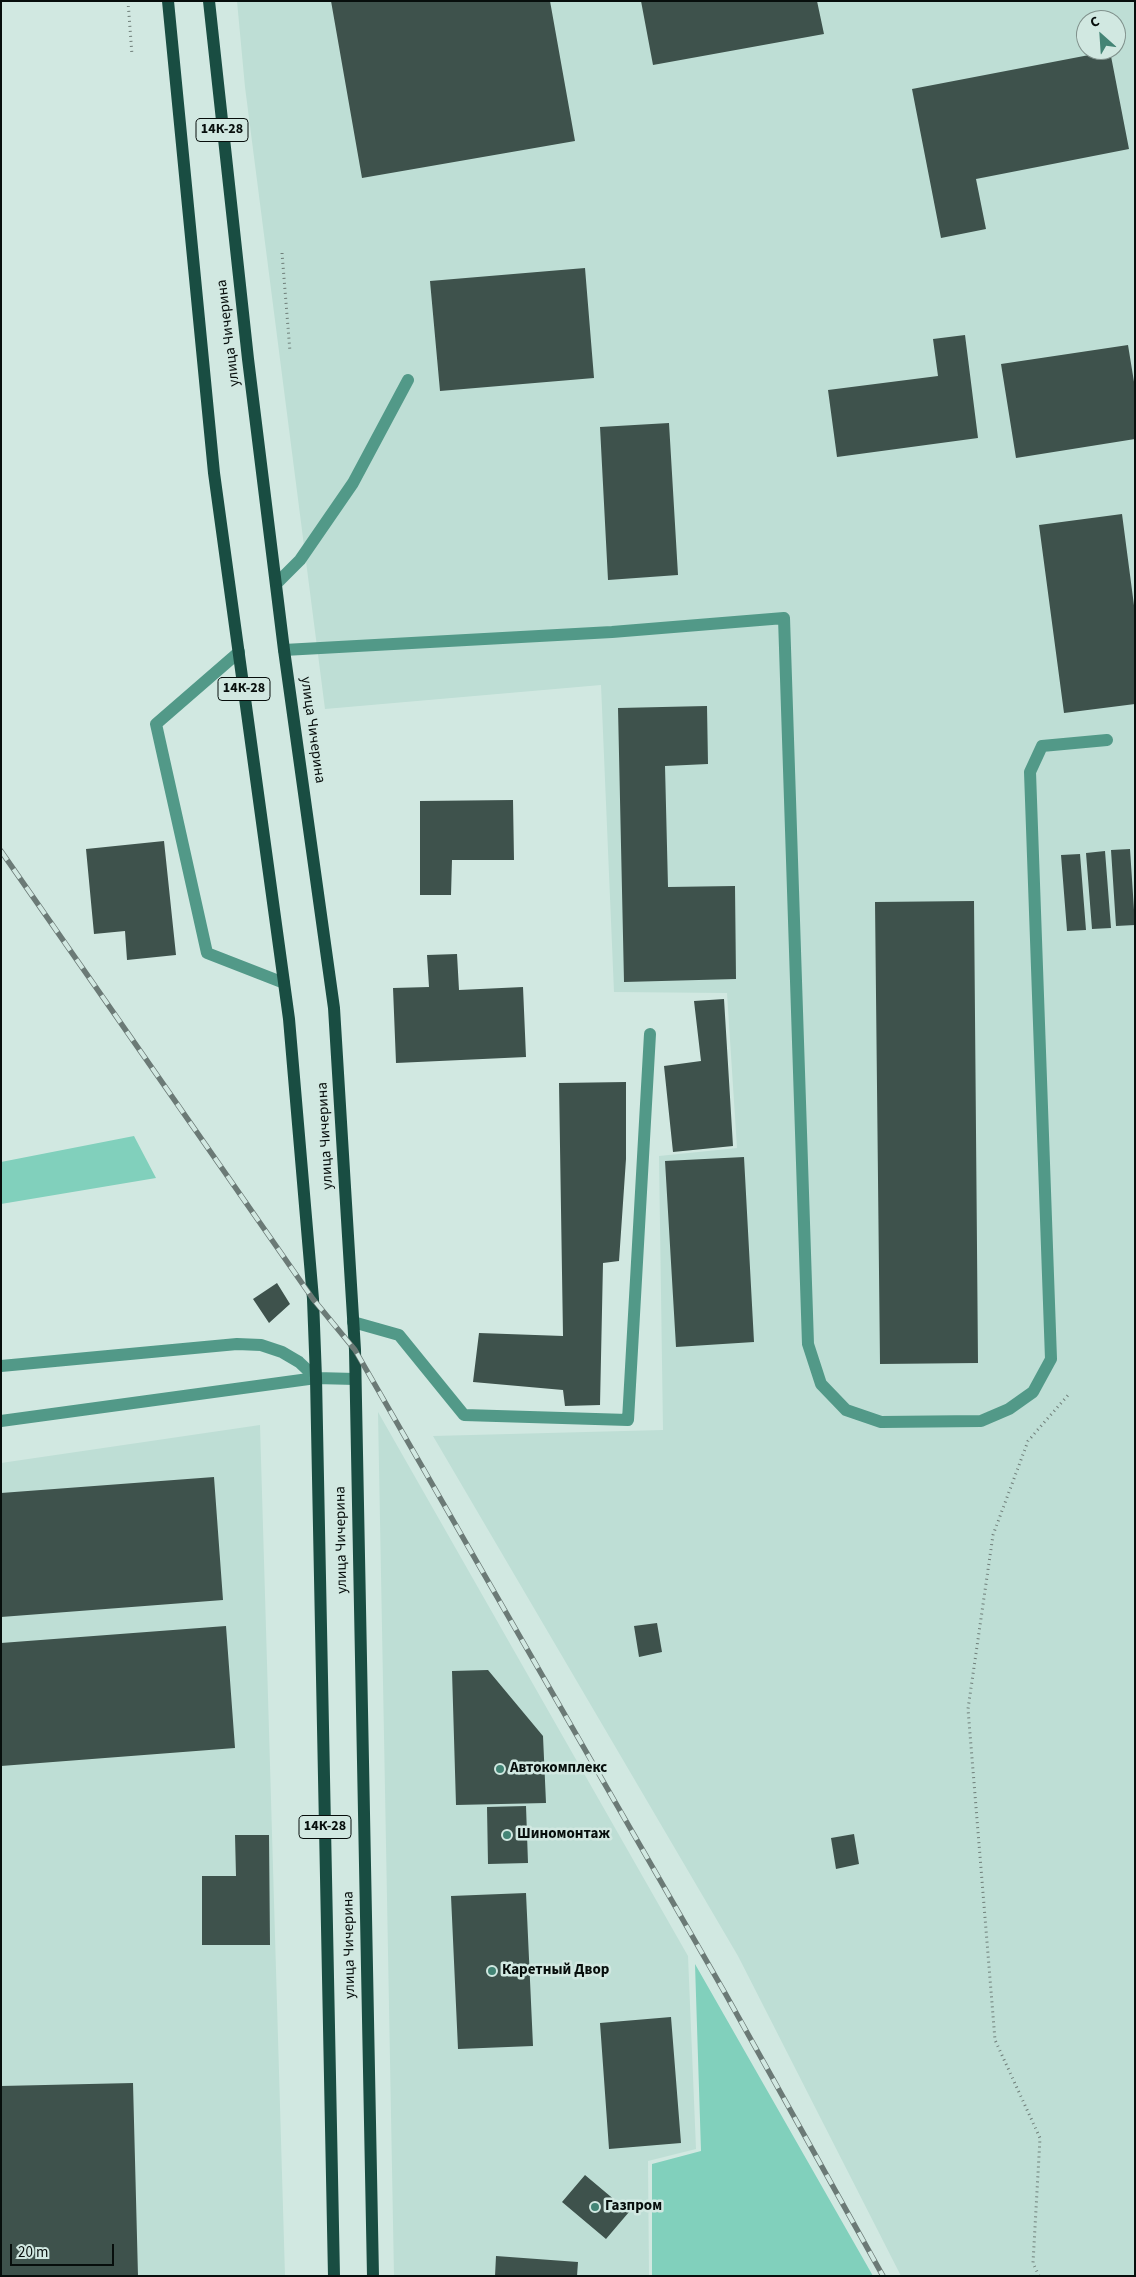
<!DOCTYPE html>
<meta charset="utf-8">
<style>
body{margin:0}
#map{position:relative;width:1136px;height:2277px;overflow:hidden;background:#d1e8e1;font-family:"Source Sans 3",sans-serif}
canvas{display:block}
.frame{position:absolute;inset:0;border:2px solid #070e0c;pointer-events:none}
.north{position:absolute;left:1076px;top:10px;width:50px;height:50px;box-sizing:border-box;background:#d1e8e1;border:1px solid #80918c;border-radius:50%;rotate:334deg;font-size:14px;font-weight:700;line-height:20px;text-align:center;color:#070e0c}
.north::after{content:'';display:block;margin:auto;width:18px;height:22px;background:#438475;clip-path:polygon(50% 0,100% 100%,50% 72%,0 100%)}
.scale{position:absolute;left:10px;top:2244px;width:104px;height:22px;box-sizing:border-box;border:2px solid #070e0c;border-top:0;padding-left:6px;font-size:15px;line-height:18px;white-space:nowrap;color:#070e0c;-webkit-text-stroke:4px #d1e8e1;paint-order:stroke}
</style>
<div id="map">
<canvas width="1136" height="2277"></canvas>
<div class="frame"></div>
<div class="north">С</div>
<div class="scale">20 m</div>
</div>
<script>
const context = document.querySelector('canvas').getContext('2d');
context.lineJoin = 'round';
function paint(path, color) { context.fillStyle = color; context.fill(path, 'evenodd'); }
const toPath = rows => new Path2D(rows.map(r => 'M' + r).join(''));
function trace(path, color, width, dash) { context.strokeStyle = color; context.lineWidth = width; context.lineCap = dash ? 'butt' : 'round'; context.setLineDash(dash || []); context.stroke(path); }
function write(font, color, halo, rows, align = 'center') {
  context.font = font + ' "Source Sans 3",sans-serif'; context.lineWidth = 5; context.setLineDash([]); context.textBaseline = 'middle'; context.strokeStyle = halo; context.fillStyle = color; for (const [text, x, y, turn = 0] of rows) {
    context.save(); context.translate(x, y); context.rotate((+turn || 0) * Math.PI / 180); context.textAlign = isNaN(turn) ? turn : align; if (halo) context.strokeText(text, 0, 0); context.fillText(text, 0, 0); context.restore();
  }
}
const built = toPath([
 [237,1,1135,1,1135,2276,901,2276,738,1956,433,1436,663,1430,659,1156,737,1148,727,993,614,992,601,685,325,709,245,87],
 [1086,20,1116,20,1116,50,1086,50],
 [378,1412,688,1956,696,2149,648,2161,649,2276,394,2276],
 [260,1425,285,2276,1,2276,1,1463]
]);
const green = toPath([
 [134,1136,156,1178,1,1204,1,1162],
 [695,1964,873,2276,652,2276,652,2164,701,2151]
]);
const building = toPath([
 [331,1,550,1,575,141,362,178],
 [641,1,817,1,824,34,653,65],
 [1110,51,1129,149,976,179,986,229,941,238,912,89],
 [585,268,594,378,440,391,430,281],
 [965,335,978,438,837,457,828,390,938,376,933,339],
 [1128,345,1135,388,1135,439,1016,458,1001,364],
 [669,423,678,575,608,580,600,427],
 [1122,514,1135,613,1135,704,1064,713,1039,525],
 [707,706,708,764,665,766,668,887,735,886,736,979,624,982,618,708],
 [513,800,514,860,452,860,451,895,420,895,420,801],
 [164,841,176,955,127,960,125,931,94,934,86,849],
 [1130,849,1135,925,1116,926,1111,850],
 [1105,851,1111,928,1092,929,1086,853],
 [1080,854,1086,930,1067,931,1061,855],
 [974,901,978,1363,880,1364,875,902],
 [457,954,459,990,523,987,526,1057,396,1063,393,988,429,987,427,955],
 [724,999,733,1146,673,1152,664,1066,701,1061,694,1001],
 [626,1082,626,1159,619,1261,603,1263,600,1405,565,1406,563,1390,473,1382,479,1333,563,1336,559,1083],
 [744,1157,754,1342,676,1347,665,1161],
 [277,1283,290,1304,269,1323,253,1299],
 [214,1477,223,1600,1,1617,1,1493],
 [657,1623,662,1652,639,1657,634,1626],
 [226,1626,235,1748,1,1766,1,1643],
 [488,1670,543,1736,546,1803,456,1805,452,1671],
 [526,1806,528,1863,488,1864,487,1807],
 [854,1834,859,1864,836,1869,831,1838],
 [235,1835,269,1835,270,1945,202,1945,202,1876,236,1876],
 [526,1893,533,2046,458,2049,451,1896],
 [671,2017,681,2143,609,2149,600,2023],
 [133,2083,138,2276,1,2276,1,2086],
 [585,2175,629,2212,606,2239,562,2202],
 [496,2256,578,2262,577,2276,495,2276]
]);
const path = toPath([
 [128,1,132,55],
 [282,253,290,352],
 [1039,2276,1033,2263,1040,2138,995,2040,968,1709,993,1535,1028,1441,1069,1394]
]);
const lane = toPath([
 [276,584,300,560,353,483,408,380],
 [284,650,612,632,784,618,808,1344,821,1384,846,1410,881,1422,981,1421,1009,1409,1033,1392,1051,1359,1030,772,1042,746,1107,740],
 [239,652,156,724,207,953,284,983],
 [353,1322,399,1335,464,1415,628,1420,650,1034],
 [1,1366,237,1344,261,1345,282,1352,299,1362,316,1378],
 [1,1421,316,1378,355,1379]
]);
const primary = toPath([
 [168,1,214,473,289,1019,313,1299,316,1378,334,2276],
 [209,1,248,359,284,650,334,1008,355,1350,373,2276]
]);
const rail = toPath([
 [1,851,313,1299,355,1350,725,1993,883,2276]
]);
const markers = [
 [500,1769,5,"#438475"],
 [507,1835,5,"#438475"],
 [492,1971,5,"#438475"],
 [595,2207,5,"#438475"]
];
const shields = [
 [222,130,52],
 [244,689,52],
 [325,1827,52]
];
const shieldNames = [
 ["14К-28",222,130],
 ["14К-28",244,689],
 ["14К-28",325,1827]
];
const streetNames = [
 ["улица Чичерина",229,333,-97],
 ["улица Чичерина",312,730,82],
 ["улица Чичерина",326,1136,-93],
 ["улица Чичерина",342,1540,-91],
 ["улица Чичерина",350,1945,-91]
];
const poiNames = [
 ["Автокомплекс",510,1769],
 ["Шиномонтаж",517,1835],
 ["Каретный Двор",502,1971],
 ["Газпром",605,2207]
];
paint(built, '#beded5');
paint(green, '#81d0bc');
paint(building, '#3e524c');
trace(path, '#6f7e79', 3, [1, 4]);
trace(lane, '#529988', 12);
trace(primary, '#194d42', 12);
trace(rail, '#6b7a76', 5.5);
trace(rail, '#d1e8e1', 4, [11]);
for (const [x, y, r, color] of markers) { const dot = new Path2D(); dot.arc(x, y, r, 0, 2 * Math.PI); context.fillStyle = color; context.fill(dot); trace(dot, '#d1e8e1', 2); }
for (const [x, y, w] of shields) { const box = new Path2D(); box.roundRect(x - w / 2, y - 11.5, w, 23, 4); context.fillStyle = '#d1e8e1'; context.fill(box); trace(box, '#070e0c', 1); }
write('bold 14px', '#070e0c', null, shieldNames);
write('15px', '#070e0c', '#d1e8e1', streetNames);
write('bold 15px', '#070e0c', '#d1e8e1', poiNames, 'left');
</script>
